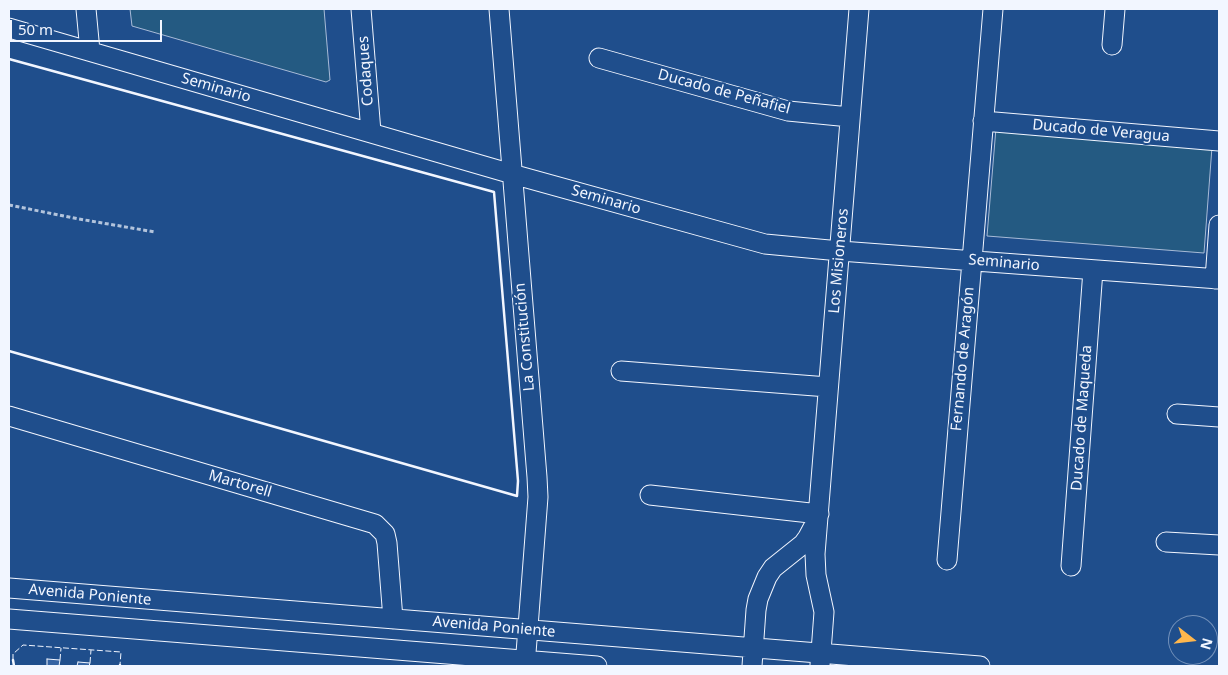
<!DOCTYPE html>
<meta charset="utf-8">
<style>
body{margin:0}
#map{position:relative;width:1228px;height:675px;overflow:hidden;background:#1f4e8c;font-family:"Noto Sans",sans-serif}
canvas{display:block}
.frame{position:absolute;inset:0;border:10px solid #f2f6ff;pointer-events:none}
.north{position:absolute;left:1168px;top:615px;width:50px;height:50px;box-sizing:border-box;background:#1f4e8c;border:1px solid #7391ba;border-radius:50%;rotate:106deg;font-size:14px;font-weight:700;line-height:20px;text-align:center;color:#f2f6ff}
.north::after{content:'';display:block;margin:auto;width:18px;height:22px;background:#ffb74d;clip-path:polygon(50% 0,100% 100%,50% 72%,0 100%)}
.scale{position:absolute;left:10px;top:20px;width:152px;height:22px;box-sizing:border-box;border:2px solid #f2f6ff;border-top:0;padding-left:6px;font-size:15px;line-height:18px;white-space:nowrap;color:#f2f6ff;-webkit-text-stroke:4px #1f4e8c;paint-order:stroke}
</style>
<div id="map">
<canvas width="1228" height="675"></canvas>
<div class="frame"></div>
<div class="north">N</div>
<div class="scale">50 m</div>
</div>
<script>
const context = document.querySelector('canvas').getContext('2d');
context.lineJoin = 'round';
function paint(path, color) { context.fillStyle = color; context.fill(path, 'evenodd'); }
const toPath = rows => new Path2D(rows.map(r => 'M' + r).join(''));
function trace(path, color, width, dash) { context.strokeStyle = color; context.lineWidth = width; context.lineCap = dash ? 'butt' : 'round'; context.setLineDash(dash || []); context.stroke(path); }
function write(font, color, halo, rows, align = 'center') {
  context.font = font + ' "Noto Sans",sans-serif'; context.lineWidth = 4; context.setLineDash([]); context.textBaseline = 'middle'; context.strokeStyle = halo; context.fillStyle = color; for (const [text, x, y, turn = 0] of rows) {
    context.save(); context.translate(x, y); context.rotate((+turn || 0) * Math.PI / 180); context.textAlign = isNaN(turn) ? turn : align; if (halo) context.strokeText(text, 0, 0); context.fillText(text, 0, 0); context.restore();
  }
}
const green = toPath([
 [130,9,324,9,330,80,326,82,132,26,130,9],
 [996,128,1212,147,1204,253,987,236,996,128]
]);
const building = toPath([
 [47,659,60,660,59,666,47,666,47,659],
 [78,662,90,663,89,666,77,666,78,662]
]);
const path = toPath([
 [9,205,79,219,155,232]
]);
const street = toPath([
 [86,9,90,51],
 [361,9,371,132],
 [499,9,537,477,538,497,525,666],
 [9,28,512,174,765,244,840,251,1219,279],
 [1112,45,1115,9],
 [599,58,788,111,850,117],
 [983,121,1219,141],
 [1215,279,1219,225],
 [621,371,828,387],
 [1177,414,1219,417],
 [9,416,375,524,385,534,387,543,393,619],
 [650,495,819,514],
 [1166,542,1219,545],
 [947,560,993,9],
 [1071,566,1093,270],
 [9,588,980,666],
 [9,619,597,666],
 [820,665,824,612,816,575,815,554,859,9],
 [752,666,756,610,758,599,767,577,773,568,803,544,808,537,816,522]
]);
const fence = toPath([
 [13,660,13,654,23,645,121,652,120,665],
 [60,660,61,648],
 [90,663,91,650]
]);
const wall = toPath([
 [9,59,494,192,518,481,517,496,9,351],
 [13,660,14,666],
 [120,666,120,665]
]);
const streetNames = [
 ["Codaques",366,71,-94],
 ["Seminario",216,88,16],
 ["Ducado de Peñafiel",724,92,15],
 ["Ducado de Veragua",1101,131,5],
 ["Seminario",606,200,16],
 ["Los Misioneros",839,261,-85],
 ["Seminario",1004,263,5],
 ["La Constitución",525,337,-95],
 ["Fernando de Aragón",963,359,-85],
 ["Ducado de Maqueda",1082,418,-86],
 ["Martorell",240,484,16],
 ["Avenida Poniente",90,595,5],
 ["Avenida Poniente",494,627,5]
];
paint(green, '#245a82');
trace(green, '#a8bbd7', 1);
paint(building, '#3563a3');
trace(building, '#f2f6ff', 1);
trace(street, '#f2f6ff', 21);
trace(path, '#b3c4dc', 3, [4, 2.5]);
trace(street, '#1f4e8c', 19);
trace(fence, '#f2f6ff', 1, [6, 2.5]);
trace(wall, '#f2f6ff', 2.5);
write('15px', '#f2f6ff', '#1f4e8c', streetNames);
</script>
